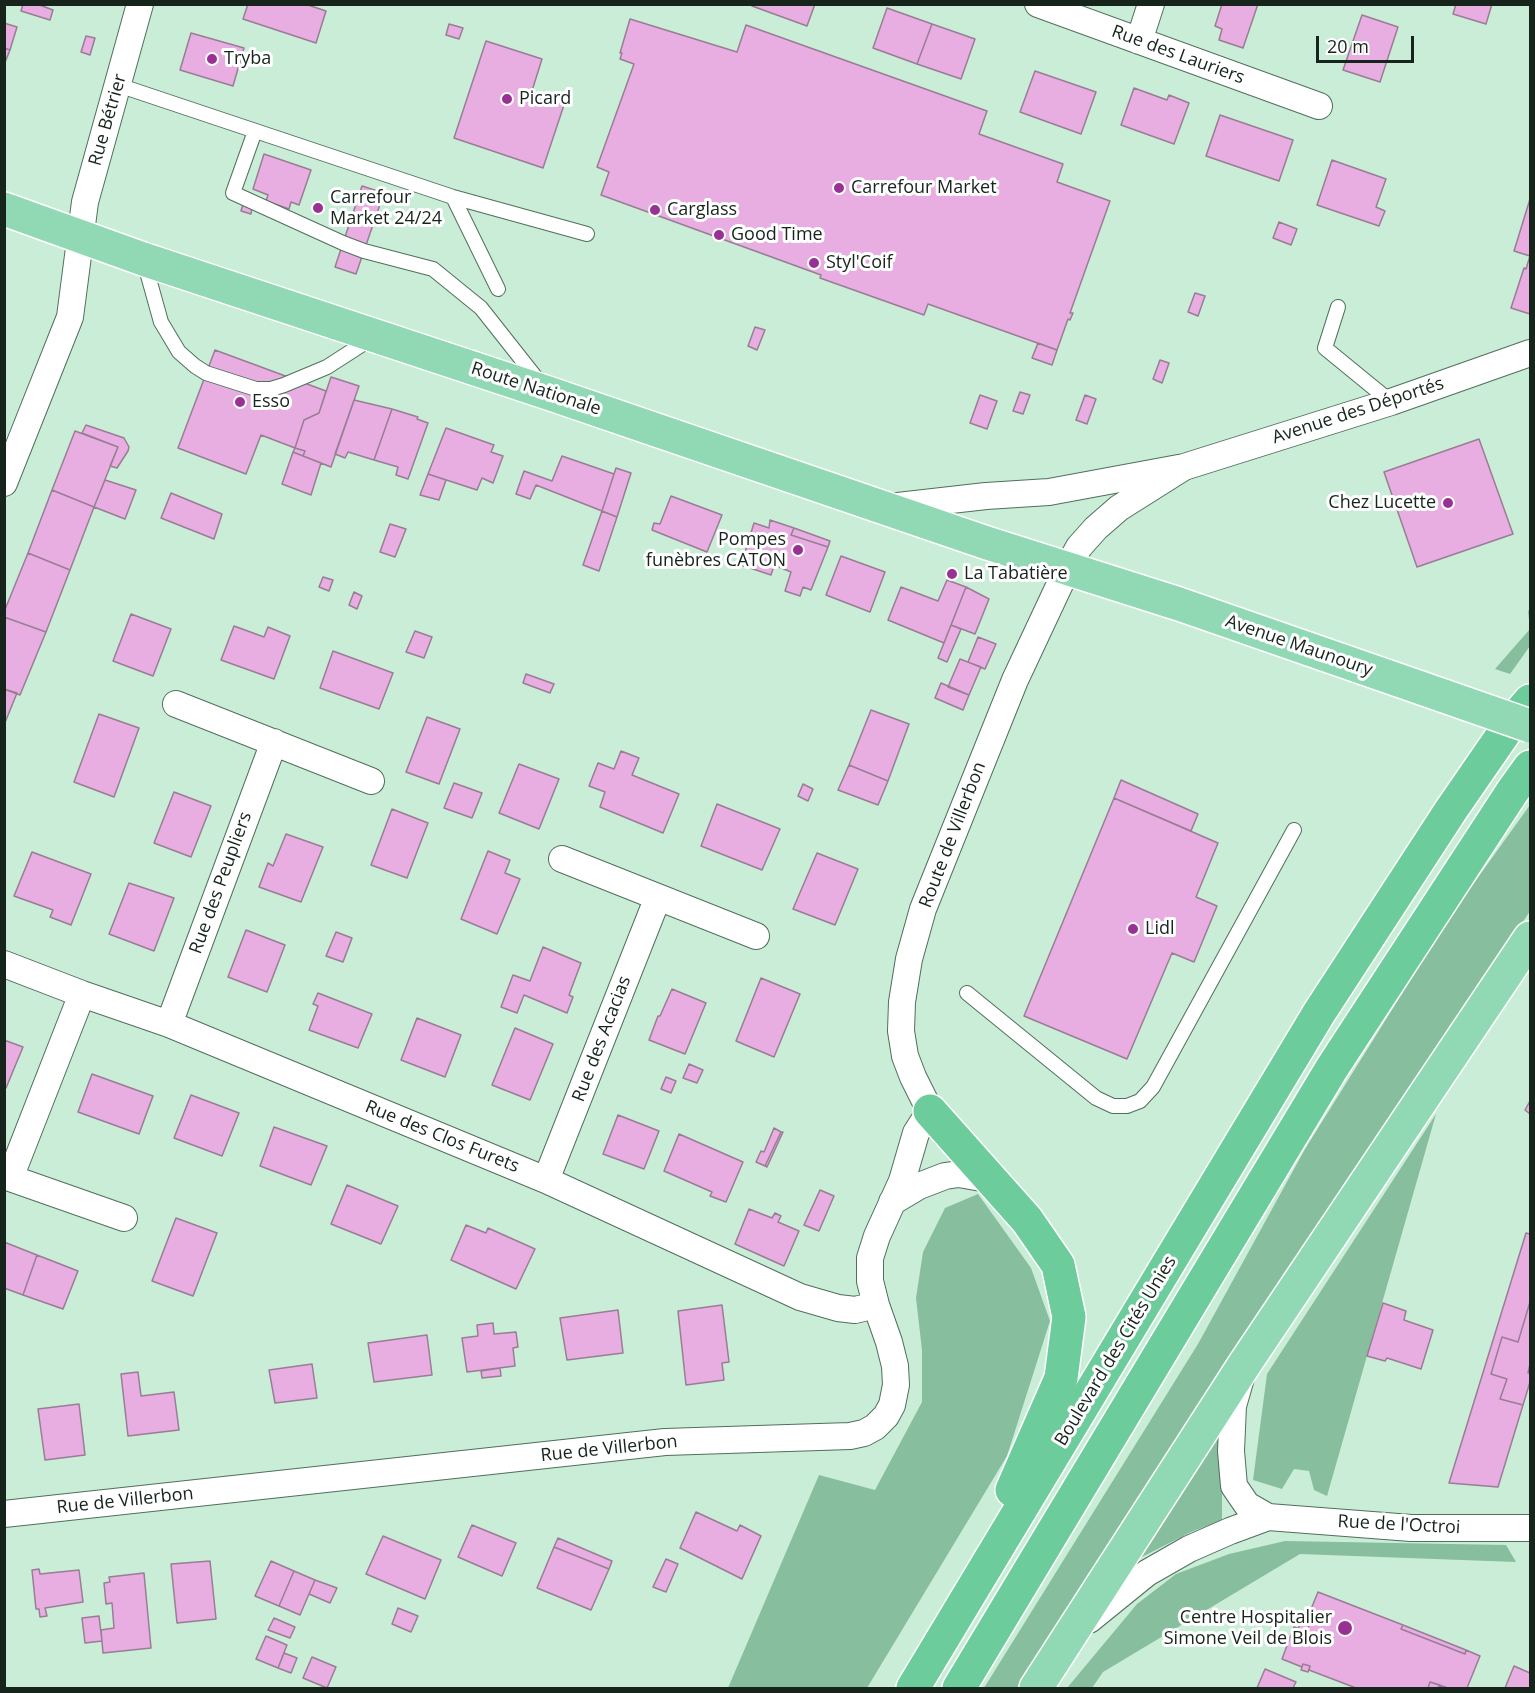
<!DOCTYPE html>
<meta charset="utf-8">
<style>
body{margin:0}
#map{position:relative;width:1535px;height:1693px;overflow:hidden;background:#caedd7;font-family:"Open Sans",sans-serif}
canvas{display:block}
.frame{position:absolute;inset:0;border:6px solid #16241c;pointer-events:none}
.scale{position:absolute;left:1316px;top:36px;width:98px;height:27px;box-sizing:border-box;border:3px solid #16241c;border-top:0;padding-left:8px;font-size:18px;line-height:21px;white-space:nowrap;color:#16241c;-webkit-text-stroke:4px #fff;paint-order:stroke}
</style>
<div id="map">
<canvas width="1535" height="1693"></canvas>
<div class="frame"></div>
<div class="scale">20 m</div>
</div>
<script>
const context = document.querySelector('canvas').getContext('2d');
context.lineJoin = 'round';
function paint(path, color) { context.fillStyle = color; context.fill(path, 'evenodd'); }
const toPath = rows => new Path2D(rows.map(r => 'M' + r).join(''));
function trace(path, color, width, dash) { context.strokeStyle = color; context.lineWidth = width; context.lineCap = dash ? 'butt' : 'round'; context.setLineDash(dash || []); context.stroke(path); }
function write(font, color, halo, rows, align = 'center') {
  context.font = font + ' "Open Sans",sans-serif'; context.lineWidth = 6; context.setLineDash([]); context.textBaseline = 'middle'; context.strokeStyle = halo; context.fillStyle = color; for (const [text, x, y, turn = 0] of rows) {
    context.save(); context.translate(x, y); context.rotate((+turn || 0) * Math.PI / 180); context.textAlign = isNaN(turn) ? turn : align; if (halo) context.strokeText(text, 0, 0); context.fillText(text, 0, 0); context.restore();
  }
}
const green = toPath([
 [1530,609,1530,646,1510,674,1495,669,1530,629,1528,611],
 [1530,805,1530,911,1019,1688,984,1688,1198,1344,1305,1149,1453,912],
 [1436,1114,1327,1496,1314,1490,1309,1471,1294,1469,1282,1489,1253,1480,1267,1374],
 [978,1194,1031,1268,1050,1321,1007,1456,867,1688,728,1688,819,1475,875,1490,922,1402,922,1350,916,1298,923,1252,945,1208],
 [1222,1420,1222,1520,1191,1532,1138,1559],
 [1285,1541,1506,1545,1516,1562,1300,1554,1103,1672,1092,1688,1067,1688,1137,1604,1176,1574,1229,1554]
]);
const building = toPath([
 [23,4,37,4,53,10,50,20,21,11,23,4],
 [248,4,305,4,326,11,316,43,243,19,248,4],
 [753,4,815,4,807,26,752,6,753,4],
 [1222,4,1258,4,1243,48,1219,40,1222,29,1215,26,1222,4],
 [1456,4,1492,4,1486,24,1453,14,1456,4],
 [887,8,932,24,917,64,873,48,887,8],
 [1362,15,1398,27,1380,82,1343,70,1362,15],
 [630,19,737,52,746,25,987,111,979,134,1063,164,1057,182,1110,201,1070,313,1073,313,1070,320,1068,319,1057,350,928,304,924,315,820,278,821,275,601,195,609,172,597,167,634,64,620,59,622,53,620,53,630,19],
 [4,23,17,27,10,50,4,48,4,23],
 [449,24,463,28,459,39,446,35,449,24],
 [932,24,975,39,961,79,917,64,932,24],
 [191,33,244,48,233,86,180,70,191,33],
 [86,36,95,38,90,55,81,52,86,36],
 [486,41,542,59,531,94,564,105,543,168,454,138,486,41],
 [4,48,10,50,4,65,4,48],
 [1035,71,1096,92,1081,134,1020,112,1035,71],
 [1134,88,1167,100,1169,95,1189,103,1174,144,1121,125,1134,88],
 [1220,115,1293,140,1279,181,1206,156,1220,115],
 [264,154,311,170,299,205,291,202,289,209,266,201,268,195,253,189,264,154],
 [1332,160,1386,179,1376,207,1385,211,1379,226,1317,205,1332,160],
 [362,186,384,193,356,274,335,267,362,186],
 [1530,199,1530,314,1511,308,1524,268,1526,269,1530,256,1514,251,1530,199],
 [243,204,252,207,251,214,241,211,243,204],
 [1279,222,1297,229,1291,245,1273,238,1279,222],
 [1195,293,1205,296,1198,316,1188,312,1195,293],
 [755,327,765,330,757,350,748,346,755,327],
 [1038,343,1057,350,1052,365,1032,358,1038,343],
 [215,350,326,391,319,413,304,420,295,448,261,435,246,474,178,448,215,350],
 [1160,360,1169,363,1162,383,1153,379,1160,360],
 [331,377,359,386,331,467,303,456,305,451,295,448,304,420,319,413,331,377],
 [1020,392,1030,395,1023,414,1013,411,1020,392],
 [980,395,997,401,987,429,970,423,980,395],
 [1085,395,1096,399,1087,424,1076,420,1085,395],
 [354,400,392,409,374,460,348,452,345,458,335,454,354,400],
 [392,409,418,417,417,419,428,423,408,479,396,475,398,467,374,460,392,409],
 [86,425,124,438,129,447,128,451,117,468,110,466,118,447,82,433,86,425],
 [446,428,494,445,491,452,503,456,493,483,482,478,477,490,428,474,446,428],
 [75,431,118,447,94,507,52,490,75,431],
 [1479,439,1513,534,1417,567,1384,472,1479,439],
 [295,448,305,451,303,456,293,452,295,448],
 [293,452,321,463,311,495,282,484,293,452],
 [562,456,614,474,602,511,536,485,530,499,516,494,524,471,552,481,562,456],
 [616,468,631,473,617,517,602,511,616,468],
 [428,474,446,480,439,500,420,495,428,474],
 [105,480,136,490,125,519,94,507,105,480],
 [52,490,94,507,70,570,28,553,52,490],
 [171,493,222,514,214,539,161,518,171,493],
 [671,496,722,515,707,552,652,530,654,523,660,524,671,496],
 [602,511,617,517,599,571,583,565,602,511],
 [770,520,794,528,791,535,828,547,811,590,803,587,800,596,785,591,791,572,779,567,781,560,772,557,770,561,775,563,771,575,741,565,754,523,769,528,770,520],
 [390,524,406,529,395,557,380,552,390,524],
 [794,528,830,541,828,547,791,535,794,528],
 [28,553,70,570,46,632,4,617,4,612,28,553],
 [841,556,885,572,870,612,826,595,841,556],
 [323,577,333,580,329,591,319,587,323,577],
 [947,580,966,587,944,643,888,620,901,587,938,601,947,580],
 [966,587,989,599,975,634,951,625,966,587],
 [354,592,362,596,357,609,349,605,354,592],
 [131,614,171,629,153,676,113,661,131,614],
 [4,617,46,632,20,695,4,689,4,617],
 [951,625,961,629,947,662,938,658,951,625],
 [234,626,264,637,268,627,290,636,274,679,221,660,234,626],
 [415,631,432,637,424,658,406,652,415,631],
 [978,637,996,644,985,669,968,662,978,637],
 [333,651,393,673,379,709,320,688,333,651],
 [960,659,981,667,969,695,948,687,960,659],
 [526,674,554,684,550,693,523,683,526,674],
 [941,683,969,695,963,710,935,698,941,683],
 [4,689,17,693,4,725,4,689],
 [871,710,909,724,888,781,849,765,871,710],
 [99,714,139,728,114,797,74,782,99,714],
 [427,717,460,729,439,784,406,772,427,717],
 [621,751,639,758,632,775,679,794,663,833,600,807,605,792,589,786,598,763,614,769,621,751],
 [519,764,559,779,539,829,499,813,519,764],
 [849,765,888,781,878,805,838,790,849,765],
 [1121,780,1198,814,1191,831,1114,798,1121,780],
 [454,783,482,793,472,818,444,808,454,783],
 [803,784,813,789,808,801,798,796,803,784],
 [174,792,211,806,191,857,154,843,174,792],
 [1114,798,1218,843,1196,897,1217,906,1194,962,1172,953,1127,1059,1024,1016,1114,798],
 [717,804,780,829,762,870,701,846,717,804],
 [392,809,428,823,407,878,371,865,392,809],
 [286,834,323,847,301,902,259,887,268,863,273,866,286,834],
 [488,851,510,860,505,873,520,879,497,934,461,919,488,851],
 [32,852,91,874,71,925,50,917,53,910,14,896,32,852],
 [817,853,858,869,835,925,793,909,817,853],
 [129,883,174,898,154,951,109,934,129,883],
 [246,930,285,945,267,992,228,977,246,930],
 [336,932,352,938,343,962,326,956,336,932],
 [543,947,581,963,569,995,573,997,567,1013,524,995,517,1013,501,1007,513,975,530,981,543,947],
 [761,978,800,994,774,1057,736,1041,761,978],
 [672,989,706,1003,685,1054,649,1040,658,1016,660,1016,672,989],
 [318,993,372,1014,358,1048,309,1030,318,1006,313,1004,318,993],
 [417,1018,461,1035,445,1077,401,1060,417,1018],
 [515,1028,553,1044,530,1100,492,1085,515,1028],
 [4,1040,23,1047,6,1088,4,1087,4,1040],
 [689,1064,703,1070,697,1083,683,1078,689,1064],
 [92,1074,153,1096,139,1134,78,1112,92,1074],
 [666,1077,676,1081,671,1093,661,1089,666,1077],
 [191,1095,239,1113,222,1156,174,1138,191,1095],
 [1530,1101,1530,1114,1525,1110,1530,1101],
 [618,1115,659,1131,644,1169,603,1154,618,1115],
 [274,1127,327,1146,311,1185,260,1166,274,1127],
 [774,1128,781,1132,765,1166,756,1162,761,1151,764,1152,774,1128],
 [781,1132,783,1132,767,1167,765,1166,781,1132],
 [679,1134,743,1162,726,1202,710,1196,712,1192,664,1171,679,1134],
 [347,1185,398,1206,381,1244,331,1224,347,1185],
 [820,1190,834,1196,819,1231,804,1225,820,1190],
 [749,1209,772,1218,775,1213,781,1216,778,1222,799,1231,784,1266,735,1244,749,1209],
 [176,1218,217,1233,193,1296,152,1281,176,1218],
 [466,1225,486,1233,488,1228,535,1249,516,1289,451,1260,466,1225],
 [1526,1233,1530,1234,1530,1302,1518,1342,1502,1337,1491,1374,1507,1379,1500,1399,1523,1405,1498,1487,1449,1483,1526,1233],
 [4,1242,37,1255,23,1295,4,1288,4,1242],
 [37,1255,78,1271,63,1309,23,1295,37,1255],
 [1530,1302,1530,1364,1528,1373,1530,1373,1530,1382,1523,1405,1500,1399,1507,1379,1491,1374,1502,1337,1518,1342,1530,1302],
 [1383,1303,1406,1311,1404,1320,1433,1330,1421,1369,1387,1358,1385,1361,1367,1356,1383,1303],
 [722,1305,729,1362,722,1363,724,1380,686,1385,678,1311,722,1305],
 [618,1310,623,1353,567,1360,560,1318,618,1310],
 [493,1323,494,1334,516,1332,518,1347,513,1348,515,1366,467,1372,462,1338,478,1336,477,1325,493,1323],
 [427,1335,432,1375,374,1382,368,1343,427,1335],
 [312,1364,317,1398,275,1403,269,1370,312,1364],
 [500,1368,501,1376,482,1378,481,1371,500,1368],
 [138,1372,141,1396,174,1392,179,1430,128,1436,121,1374,138,1372],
 [79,1404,85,1455,45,1460,38,1409,79,1404],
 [696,1512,737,1531,740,1525,761,1536,742,1579,680,1548,696,1512],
 [472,1525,516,1543,502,1576,458,1557,472,1525],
 [383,1536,441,1560,425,1599,366,1574,383,1536],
 [558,1538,612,1561,609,1569,554,1547,558,1538],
 [554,1547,609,1569,591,1610,537,1588,554,1547],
 [666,1559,678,1564,666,1592,653,1587,666,1559],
 [210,1561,216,1619,177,1623,171,1564,210,1561],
 [271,1561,294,1571,279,1606,255,1596,271,1561],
 [39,1569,40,1574,79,1570,83,1602,45,1608,47,1616,40,1617,39,1609,36,1609,32,1570,39,1569],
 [294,1571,315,1580,300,1615,279,1606,294,1571],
 [144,1573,151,1648,103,1653,101,1630,114,1628,112,1603,106,1604,104,1583,110,1582,109,1577,144,1573],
 [315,1580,337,1588,330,1603,309,1594,315,1580],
 [1318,1592,1403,1625,1401,1629,1465,1654,1466,1650,1480,1656,1467,1688,1448,1688,1430,1682,1428,1688,1356,1688,1309,1670,1310,1666,1303,1664,1302,1667,1282,1659,1294,1627,1307,1632,1309,1625,1305,1624,1318,1592],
 [398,1608,418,1616,411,1632,392,1624,398,1608],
 [99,1616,102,1641,85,1643,82,1618,99,1616],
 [274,1618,295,1627,290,1638,268,1630,274,1618],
 [1301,1622,1309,1625,1307,1632,1298,1629,1301,1622],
 [1403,1625,1466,1650,1465,1654,1401,1629,1403,1625],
 [266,1636,287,1645,278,1668,256,1659,266,1636],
 [284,1653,297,1658,291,1673,278,1668,284,1653],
 [312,1657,336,1667,327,1688,303,1678,312,1657],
 [1303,1664,1310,1666,1308,1672,1301,1670,1303,1664],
 [1514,1666,1530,1673,1530,1688,1505,1688,1514,1666],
 [1265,1669,1296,1682,1293,1688,1257,1688,1265,1669],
 [1430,1682,1440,1685,1438,1688,1428,1688,1430,1682]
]);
const service = toPath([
 [118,85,453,197,587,234],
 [255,131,233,193,343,243,364,251,433,269,481,308,541,384],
 [453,197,498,289],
 [144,261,161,322,179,352,195,366,206,373,256,389,271,389,284,385,327,367,372,338],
 [1338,307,1325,348,1391,402],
 [967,993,1096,1098,1113,1106,1127,1106,1140,1101,1153,1087,1294,830]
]);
const minor = toPath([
 [1038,4,1319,106],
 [1139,41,1151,4],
 [4,483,70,317,85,202,140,4],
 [889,507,986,496,1049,492,1184,467,1391,402,1530,353],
 [176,704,371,781],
 [562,859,756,936],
 [4,964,82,994,169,1024,546,1180,800,1297,838,1308,855,1310,876,1305],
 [169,1024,274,742],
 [4,1176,10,1178,82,994],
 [10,1178,124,1218],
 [546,1180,658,897],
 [892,1202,919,1186,945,1176,959,1174,993,1180],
 [1241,1378,1233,1406,1231,1451,1234,1486,1247,1505,1268,1517],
 [4,1514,665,1442,850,1436,864,1433,875,1427,886,1416,892,1405,896,1385,895,1366,889,1342,876,1305,870,1281,870,1258,877,1236,902,1181,916,1133,930,1111,913,1077,905,1056,901,1031,902,1002,909,959,923,909,1015,680,1067,569,1079,547,1096,528,1119,508,1184,467],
 [1089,1620,1147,1573,1189,1549,1230,1531,1268,1517,1411,1528,1530,1528]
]);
const primary = toPath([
 [4,209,143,259,548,393,987,543,1179,604,1444,696],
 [1036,1688,1244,1365,1530,938]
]);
const trunk = toPath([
 [930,1111,1027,1220,1058,1265,1069,1317,1061,1378,1012,1490],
 [913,1688,1319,1013,1451,810,1511,723,1530,701],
 [959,1688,1332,1068,1512,792,1530,767]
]);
const primaryBridge = toPath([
 [1444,696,1530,726]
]);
const markers = [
 [212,59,6,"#993093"],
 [507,99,6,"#993093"],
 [839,188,6,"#993093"],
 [318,208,6,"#993093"],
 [655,210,6,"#993093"],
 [719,235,6,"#993093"],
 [814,263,6,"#993093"],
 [240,402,6,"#993093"],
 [1448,503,6,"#993093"],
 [798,550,6,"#993093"],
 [952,574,6,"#993093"],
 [1133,929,6,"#993093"],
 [1345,1628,8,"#993093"]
];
const streetNames = [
 ["Rue des Lauriers",1178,55,20],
 ["Rue Bétrier",108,120,-74],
 ["Route Nationale",536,389,18],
 ["Avenue des Déportés",1358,411,-18],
 ["Avenue Maunoury",1299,646,19],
 ["Route de Villerbon",953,835,-69],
 ["Rue des Peupliers",221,883,-70],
 ["Rue des Acacias",602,1039,-69],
 ["Rue des Clos Furets",442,1137,22],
 ["Boulevard des Cités Unies",1116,1351,-59],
 ["Rue de Villerbon",609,1449,-6],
 ["Rue de Villerbon",125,1501,-6],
 ["Rue de l'Octroi",1399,1525,3]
];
const poiNames = [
 ["Tryba",224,59],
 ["Picard",519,99],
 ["Carrefour Market",851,188],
 ["Carrefour",330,198],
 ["Market 24/24",330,219],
 ["Carglass",667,210],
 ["Good Time",731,235],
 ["Styl'Coif",826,263],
 ["Esso",252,402],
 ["Chez Lucette",1436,503,"right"],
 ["Pompes",786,540,"right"],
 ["funèbres CATON",786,561,"right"],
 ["La Tabatière",964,574],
 ["Lidl",1145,929],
 ["Centre Hospitalier",1332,1618,"right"],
 ["Simone Veil de Blois",1332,1639,"right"]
];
paint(green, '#87be9d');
paint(building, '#e8aee1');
trace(building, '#987d95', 1.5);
trace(service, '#506f5c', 16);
trace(minor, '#506f5c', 28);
trace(primary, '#fff', 36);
trace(trunk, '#fff', 36);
trace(service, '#fff', 14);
trace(minor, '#fff', 26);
trace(primary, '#91d9b5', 33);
trace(trunk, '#6ccc9c', 33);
trace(primaryBridge, '#fff', 36, []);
trace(primaryBridge, '#91d9b5', 33);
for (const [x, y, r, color] of markers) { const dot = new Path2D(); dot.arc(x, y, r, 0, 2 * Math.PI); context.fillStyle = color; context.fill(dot); trace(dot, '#fff', 2); }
write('18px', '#16241c', '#fff', streetNames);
write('18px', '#16241c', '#fff', poiNames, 'left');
</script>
